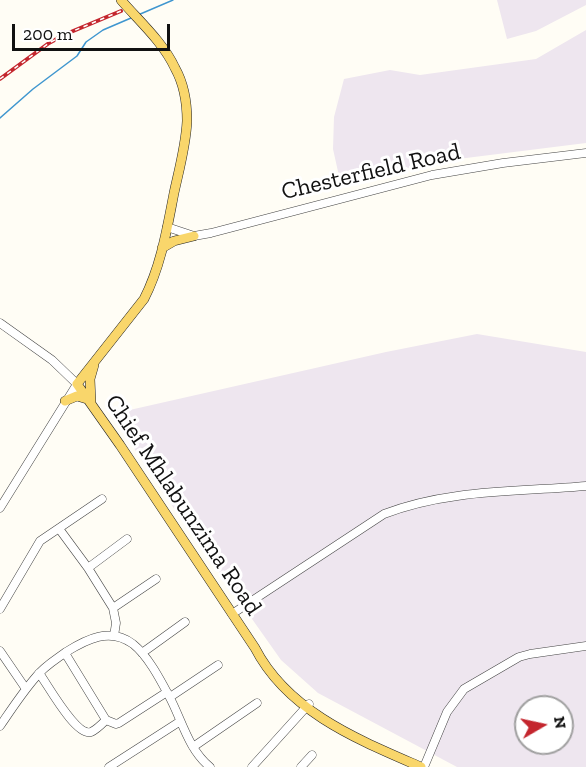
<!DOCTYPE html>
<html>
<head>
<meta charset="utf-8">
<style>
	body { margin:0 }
	#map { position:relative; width:586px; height:767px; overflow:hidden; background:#fffdf5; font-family:"Zilla Slab",serif }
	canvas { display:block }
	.north { position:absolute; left:514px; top:695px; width:60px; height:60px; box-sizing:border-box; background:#fff; border:2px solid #a0a0a0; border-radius:50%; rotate:81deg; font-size:16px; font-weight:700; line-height:24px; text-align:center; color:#111 }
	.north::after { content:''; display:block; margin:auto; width:21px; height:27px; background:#c4262e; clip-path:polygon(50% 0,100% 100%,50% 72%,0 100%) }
	.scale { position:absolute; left:12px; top:24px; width:158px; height:27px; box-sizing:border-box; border:3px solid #111; border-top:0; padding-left:8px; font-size:18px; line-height:21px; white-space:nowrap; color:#111; -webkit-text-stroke:4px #fff; paint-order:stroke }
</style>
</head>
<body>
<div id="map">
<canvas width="586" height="767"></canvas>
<div class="north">N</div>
<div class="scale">200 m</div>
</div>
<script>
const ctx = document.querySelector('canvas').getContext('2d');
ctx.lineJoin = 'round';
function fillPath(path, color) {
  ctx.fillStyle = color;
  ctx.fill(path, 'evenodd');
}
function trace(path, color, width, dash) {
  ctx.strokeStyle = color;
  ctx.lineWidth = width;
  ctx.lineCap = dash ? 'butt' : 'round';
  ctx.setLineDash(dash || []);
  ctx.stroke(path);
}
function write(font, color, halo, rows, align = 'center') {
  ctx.font = font + ' "Zilla Slab",serif';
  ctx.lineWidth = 6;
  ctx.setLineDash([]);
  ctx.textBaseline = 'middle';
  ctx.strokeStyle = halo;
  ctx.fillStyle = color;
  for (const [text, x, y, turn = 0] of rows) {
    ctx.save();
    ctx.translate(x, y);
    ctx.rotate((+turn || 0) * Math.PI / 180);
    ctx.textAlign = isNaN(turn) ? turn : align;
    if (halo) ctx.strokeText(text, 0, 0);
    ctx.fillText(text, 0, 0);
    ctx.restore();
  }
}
fillPath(new Path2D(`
	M 497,0 L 586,0 L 586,5 L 536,31 L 507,39 Z
	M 586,30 L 586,143 L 426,163 L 356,183 L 339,176 L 333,149 L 334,117 L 344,79 L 390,70 L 420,75 L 536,59 Z
	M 477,334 L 586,352 L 586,767 L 457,767 L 318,693 L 281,660 L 161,490 L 112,414 L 386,352 ZM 526,707 L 562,707 L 562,743 L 526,743 Z`), '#eee6ef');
trace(new Path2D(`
	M 138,15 L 173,0
	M 0,118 L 33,89 L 77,56 L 86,42 L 103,30 L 131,18`), '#3f96cf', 1.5);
const minor = new Path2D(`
	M 167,227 L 194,236 L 211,233 L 432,175 L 503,163 L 586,153
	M 0,323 L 52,360 L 77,384 L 0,508
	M 60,530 L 88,568 L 113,608 L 116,623 L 114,636
	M 88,568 L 127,539
	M 113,608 L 156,579
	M 0,609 L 40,541 L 102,499
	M 232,614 L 384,514 C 448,489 519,492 586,486
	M 0,651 L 26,689
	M 65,653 L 106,720
	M 142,653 L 185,622
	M 39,673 C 48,685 76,737 91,732 C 96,730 102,724 106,720 L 116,724 L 119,723 L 167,692
	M 170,697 L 218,665
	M 0,726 C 11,710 22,693 35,678 C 43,667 55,660 66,652 C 87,639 110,627 133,644 C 148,656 160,679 169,696 C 182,720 188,749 210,767
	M 193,747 L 257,703
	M 109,767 L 179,722
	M 252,767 L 309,704
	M 301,767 L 312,755
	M 424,767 L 447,712 L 464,689 L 519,657 L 530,654 L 586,646`);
const major = new Path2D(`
	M 121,0 C 139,21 163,42 175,68 C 184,84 187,103 187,121 C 186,145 179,170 174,193 C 167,229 161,266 144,299 L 77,384 L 120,445 L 255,648 C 288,712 359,740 421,767
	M 162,248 L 174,241 L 194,236
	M 65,401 L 77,396 L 87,399
	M 91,402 L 90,379 L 94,365`);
trace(minor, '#444', 9);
trace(major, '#222', 10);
trace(minor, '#fff', 8);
trace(major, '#f9d66b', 9);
const rail = new Path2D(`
	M 0,79 L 49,43 L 66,34 L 121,11`);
trace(rail, '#c4262e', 4);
trace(rail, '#fff', 1.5, [4.5]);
write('24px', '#111', '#fff', [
	["Chesterfield Road",371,172,-13],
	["Chief Mhlabunzima Road",183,505,56]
]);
</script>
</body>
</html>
